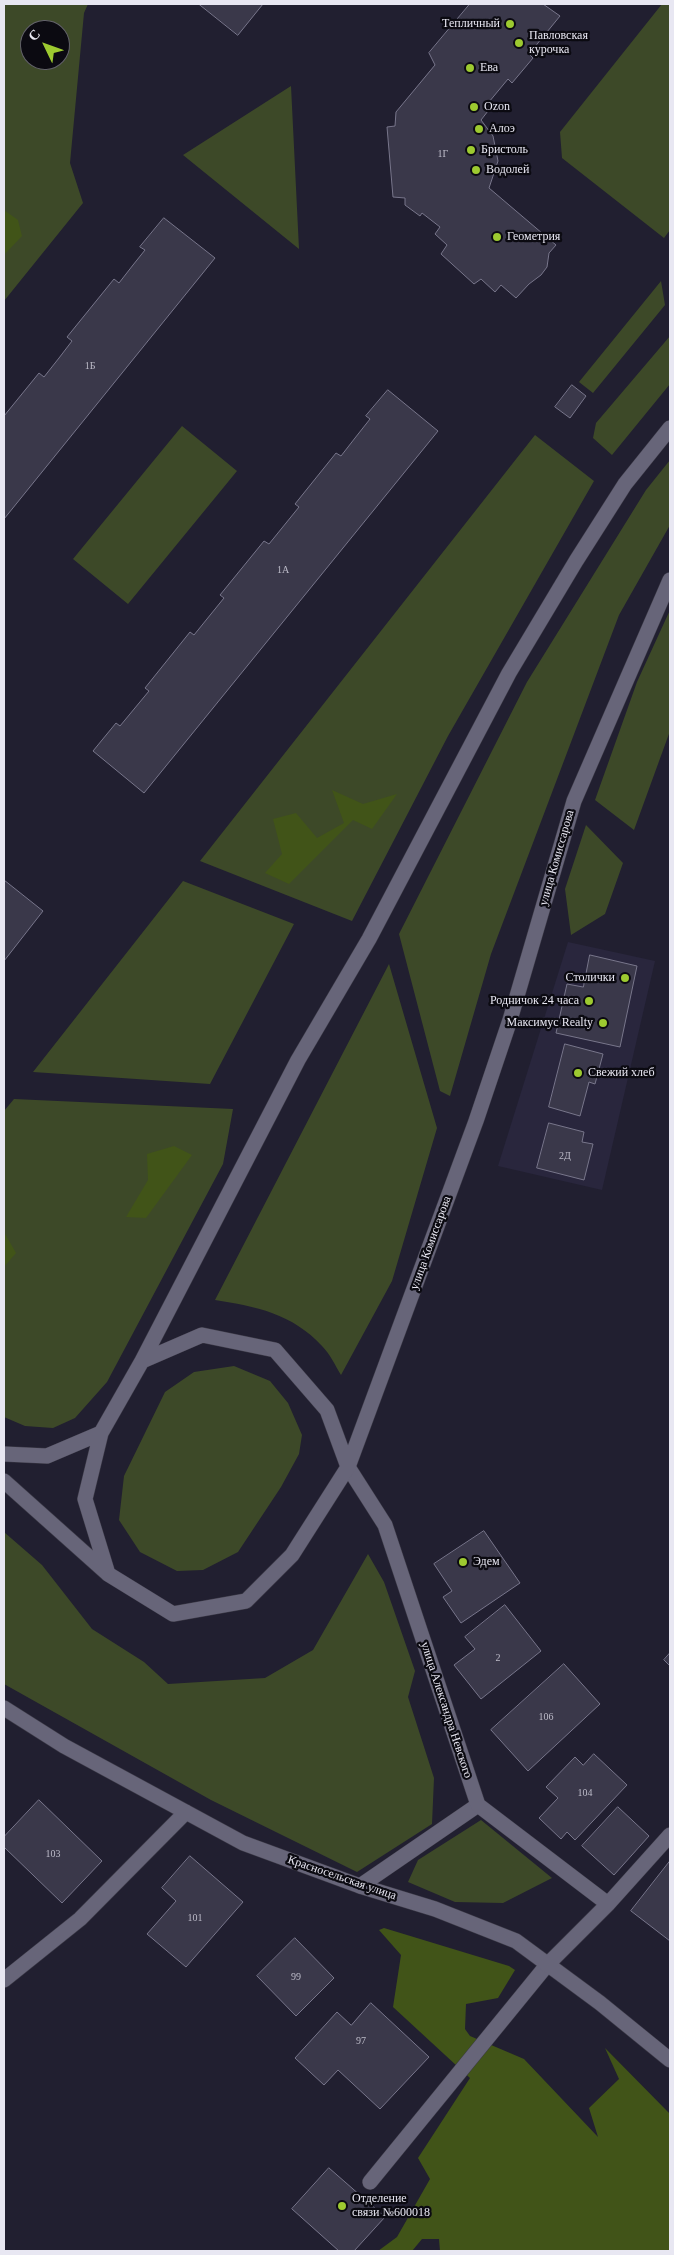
<!DOCTYPE html>
<html>
<head>
<meta charset="utf-8">
<style>
	body { margin:0 }
	#map { position:relative; width:674px; height:2255px; overflow:hidden; background:#211f30; font-family:Georgia,serif }
	canvas { display:block }
	.frame { position:absolute; inset:0; border:5px solid #e8e7f2; pointer-events:none }
	.north { position:absolute; left:20px; top:20px; width:50px; height:50px; box-sizing:border-box; background:#0b0a11; border:1px solid #63626b; border-radius:50%; rotate:312deg; font-size:14px; font-weight:700; line-height:20px; text-align:center; color:#e8e7f2 }
	.north::after { content:''; display:block; margin:auto; width:18px; height:22px; background:#9dca30; clip-path:polygon(50% 0,100% 100%,50% 72%,0 100%) }
</style>
</head>
<body>
<div id="map">
<canvas width="674" height="2255"></canvas>
<div class="frame"></div>
<div class="north">С</div>
</div>
<script>
const ctx = document.querySelector('canvas').getContext('2d');
ctx.lineJoin = 'round';
function fillPath(path, color) {
  ctx.fillStyle = color;
  ctx.fill(path, 'evenodd');
}
function trace(path, color, width, dash) {
  ctx.strokeStyle = color;
  ctx.lineWidth = width;
  ctx.lineCap = dash ? 'butt' : 'round';
  ctx.setLineDash(dash || []);
  ctx.stroke(path);
}
function write(font, color, halo, rows, align = 'center') {
  ctx.font = font + ' Georgia,serif';
  ctx.lineWidth = 4.5;
  ctx.setLineDash([]);
  ctx.textBaseline = 'middle';
  ctx.strokeStyle = halo;
  ctx.fillStyle = color;
  for (const [text, x, y, turn = 0] of rows) {
    ctx.save();
    ctx.translate(x, y);
    ctx.rotate((+turn || 0) * Math.PI / 180);
    ctx.textAlign = isNaN(turn) ? turn : align;
    if (halo) ctx.strokeText(text, 0, 0);
    ctx.fillText(text, 0, 0);
    ctx.restore();
  }
}
fillPath(new Path2D(`
	M 568,942 L 655,961 L 602,1190 L 498,1166 Z`), '#29263d');
fillPath(new Path2D(`
	M 4,4 L 88,4 L 84,13 L 70,163 L 83,203 L 4,301 ZM 30,30 L 60,30 L 60,60 L 30,60 Z
	M 662,4 L 670,4 L 670,230 L 664,238 L 562,158 L 560,132 Z
	M 291,86 L 299,249 L 183,155 Z
	M 661,281 L 665,305 L 593,393 L 579,382 Z
	M 670,336 L 670,384 L 612,455 L 593,438 L 596,423 Z
	M 182,426 L 237,471 L 128,604 L 73,559 Z
	M 535,435 L 594,481 L 448,736 L 352,921 L 200,861 Z
	M 670,460 L 670,525 L 619,615 L 491,954 L 450,1096 L 440,1091 L 399,934 L 527,682 L 646,490 Z
	M 670,610 L 670,731 L 634,830 L 595,800 L 637,682 Z
	M 586,825 L 623,863 L 605,914 L 571,935 L 565,889 Z
	M 183,881 L 294,924 L 210,1084 L 33,1072 Z
	M 389,964 L 437,1128 L 392,1281 L 341,1375 C 335,1365 330,1354 322,1346 C 293,1314 255,1306 215,1300 Z
	M 14,1099 L 233,1109 L 223,1164 L 107,1382 L 75,1418 L 53,1428 L 25,1426 L 4,1417 L 4,1111 Z
	M 234,1366 L 270,1381 L 288,1403 L 302,1435 L 299,1454 L 281,1487 L 238,1552 L 203,1570 L 177,1571 L 140,1552 L 119,1520 L 124,1476 L 165,1392 L 194,1372 Z
	M 4,1532 L 42,1565 L 92,1629 L 144,1662 L 168,1684 L 265,1678 L 313,1650 L 368,1554 L 384,1582 L 415,1671 L 408,1697 L 434,1778 L 432,1824 L 357,1872 L 211,1800 L 4,1684 Z
	M 481,1820 L 552,1878 L 503,1903 L 455,1902 L 408,1882 L 418,1860 Z`), '#3d4928');
fillPath(new Path2D(`
	M 4,210 L 18,220 L 22,236 L 4,255 Z
	M 332,790 L 363,804 L 397,794 L 372,829 L 353,820 L 289,884 L 265,873 L 282,854 L 273,819 L 296,813 L 317,838 L 344,823 Z
	M 174,1146 L 192,1155 L 146,1218 L 126,1217 L 148,1180 L 147,1154 Z
	M 4,1232 L 16,1253 L 4,1267 Z
	M 384,1928 L 509,1966 L 515,1970 L 498,1998 L 466,2004 L 465,2029 L 470,2036 L 524,2059 L 598,2137 L 589,2108 L 619,2079 L 605,2048 L 670,2114 L 670,2251 L 440,2251 L 439,2239 L 422,2239 L 412,2251 L 378,2251 L 397,2237 L 430,2179 L 418,2158 L 470,2078 L 393,2007 L 401,1955 L 379,1930 Z`), '#415418');
const building = new Path2D(`
	M 199,4 L 263,4 L 238,35 Z
	M 470,4 L 543,4 L 560,16 L 529,54 L 533,58 L 512,83 L 508,79 L 484,108 L 488,111 L 481,120 L 493,136 L 498,161 L 489,188 L 556,245 L 549,253 L 547,267 L 541,275 L 529,284 L 516,298 L 501,285 L 495,292 L 481,279 L 474,284 L 441,254 L 447,245 L 435,234 L 440,227 L 422,213 L 420,216 L 405,205 L 405,198 L 393,197 L 387,127 L 395,126 L 396,112 L 435,65 L 429,53 Z
	M 164,218 L 215,258 L 4,519 L 4,416 L 39,373 L 44,377 L 59,358 L 72,341 L 67,337 L 114,279 L 119,283 L 133,265 L 145,250 L 140,247 Z
	M 572,385 L 586,396 L 570,418 L 555,407 Z
	M 388,390 L 438,431 L 144,793 L 93,751 L 116,723 L 120,726 L 149,691 L 145,688 L 190,632 L 194,635 L 211,614 L 224,598 L 220,595 L 264,541 L 269,544 L 299,507 L 295,504 L 336,453 L 341,456 L 355,438 L 370,419 L 366,416 Z
	M 4,880 L 43,911 L 4,961 Z
	M 590,955 L 637,966 L 620,1047 L 556,1033 L 567,984 L 583,987 Z
	M 565,1044 L 603,1054 L 595,1084 L 589,1082 L 580,1116 L 549,1107 Z
	M 549,1123 L 584,1132 L 582,1142 L 593,1144 L 584,1180 L 537,1168 Z
	M 484,1531 L 520,1583 L 461,1623 L 443,1597 L 452,1591 L 434,1564 Z
	M 505,1605 L 541,1651 L 481,1699 L 454,1665 L 475,1649 L 465,1637 Z
	M 670,1653 L 670,1666 L 664,1660 Z
	M 564,1664 L 600,1704 L 528,1771 L 491,1730 Z
	M 594,1754 L 627,1785 L 575,1840 L 567,1832 L 561,1839 L 539,1818 L 558,1798 L 546,1787 L 575,1757 L 583,1765 Z
	M 39,1800 L 102,1861 L 62,1903 L 4,1847 L 4,1837 Z
	M 618,1807 L 649,1836 L 614,1875 L 582,1846 Z
	M 190,1856 L 243,1902 L 186,1967 L 147,1934 L 176,1901 L 162,1888 Z
	M 670,1861 L 670,1941 L 631,1911 Z
	M 295,1938 L 334,1978 L 296,2016 L 257,1976 Z
	M 371,2003 L 429,2057 L 380,2109 L 338,2070 L 324,2085 L 295,2058 L 337,2012 L 351,2025 Z
	M 329,2168 L 385,2217 L 354,2251 L 339,2251 L 292,2209 Z`);
fillPath(building, '#3a384a');
trace(building, '#78768b', 1);
const lane = new Path2D(`
	M 360,1886 L 478,1805
	M 370,2182 L 547,1965`);
const street = new Path2D(`
	M 348,1467 L 385,1525 L 478,1805 L 608,1904
	M 4,1708 L 64,1746 L 243,1843 L 360,1886 L 435,1909 L 516,1941 L 600,2003 L 670,2060
	M 547,1965 L 608,1904 L 670,1835
	M 4,1980 L 80,1919 L 186,1812`);
const secondary = new Path2D(`
	M 142,1361 L 202,1335 L 275,1350 L 327,1410 L 348,1467
	M 4,1454 L 47,1456 L 101,1433
	M 4,1481 L 108,1574 L 173,1614 L 246,1601 L 292,1555 L 348,1467 L 476,1121 L 510,1020 L 574,801 L 670,580
	M 108,1574 L 85,1499 L 101,1433 L 142,1361 L 298,1060 L 369,939 L 509,673 L 576,561 L 625,484 L 670,428`);
trace(lane, '#3c3a47', 16);
trace(street, '#3c3a47', 16);
trace(secondary, '#3c3a47', 16);
trace(lane, '#676579', 15);
trace(street, '#676579', 15);
trace(secondary, '#676579', 15);
for (const [x, y, r, color] of [
	[510,24,5,"#9dca30"],
	[519,43,5,"#9dca30"],
	[470,68,5,"#9dca30"],
	[474,107,5,"#9dca30"],
	[479,129,5,"#9dca30"],
	[471,150,5,"#9dca30"],
	[476,170,5,"#9dca30"],
	[497,237,5,"#9dca30"],
	[625,978,5,"#9dca30"],
	[589,1001,5,"#9dca30"],
	[603,1023,5,"#9dca30"],
	[578,1073,5,"#9dca30"],
	[463,1562,5,"#9dca30"],
	[342,2206,5,"#9dca30"]
]) {
  const dot = new Path2D();
  dot.arc(x, y, r, 0, 2 * Math.PI);
  ctx.fillStyle = color;
  ctx.fill(dot);
  trace(dot, '#0b0a11', 2);
}
write('10px', '#bcbbc8', null, [
	["1Г",443,154],
	["1Б",90,366],
	["1А",283,570],
	["2Д",565,1156],
	["2",498,1658],
	["106",546,1717],
	["104",585,1793],
	["103",53,1854],
	["101",195,1918],
	["99",296,1977],
	["97",361,2041]
]);
write('12px', '#e8e7f2', '#0b0a11', [
	["Тепличный",500,24,"right"],
	["Павловская",529,36],
	["курочка",529,50],
	["Ева",480,68],
	["Ozon",484,107],
	["Алоэ",489,129],
	["Бристоль",481,150],
	["Водолей",486,170],
	["Геометрия",507,237],
	["Столички",615,978,"right"],
	["Родничок 24 часа",579,1001,"right"],
	["Максимус Realty",593,1023,"right"],
	["Свежий хлеб",588,1073],
	["Эдем",473,1562],
	["Отделение",352,2199],
	["связи №600018",352,2213]
], 'left');
write('12px', '#e8e7f2', '#0b0a11', [
	["улица Комиссарова",557,858,-74],
	["улица Комиссарова",431,1243,-70],
	["улица Александра Невского",446,1710,72],
	["Красносельская улица",342,1878,19]
]);
</script>
</body>
</html>
